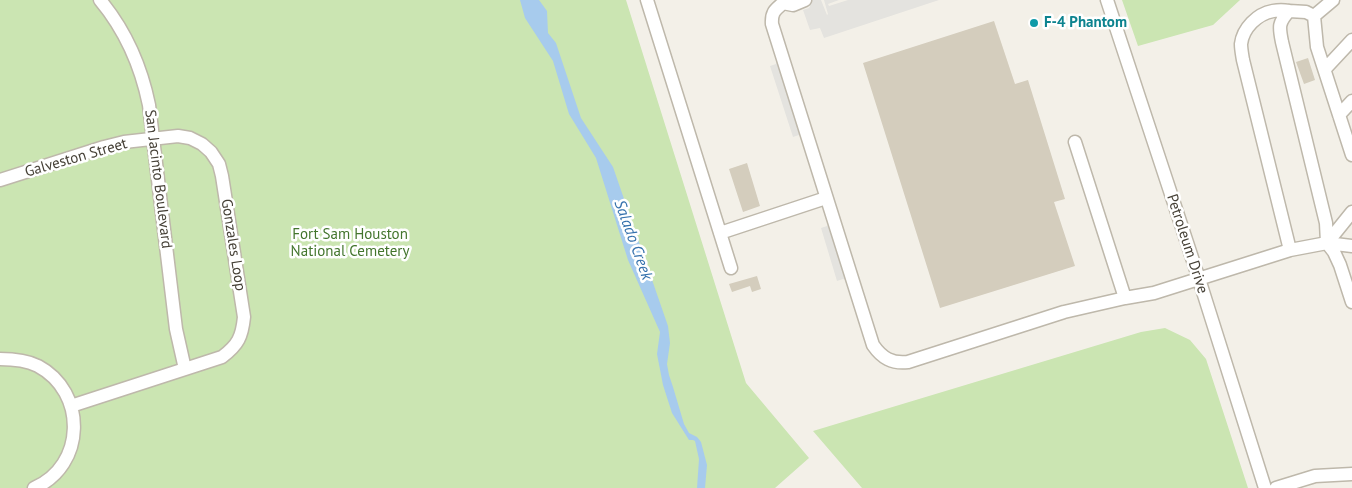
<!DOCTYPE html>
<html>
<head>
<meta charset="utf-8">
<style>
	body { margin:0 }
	canvas { display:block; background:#f3f0e8 }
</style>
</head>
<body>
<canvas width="1352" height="488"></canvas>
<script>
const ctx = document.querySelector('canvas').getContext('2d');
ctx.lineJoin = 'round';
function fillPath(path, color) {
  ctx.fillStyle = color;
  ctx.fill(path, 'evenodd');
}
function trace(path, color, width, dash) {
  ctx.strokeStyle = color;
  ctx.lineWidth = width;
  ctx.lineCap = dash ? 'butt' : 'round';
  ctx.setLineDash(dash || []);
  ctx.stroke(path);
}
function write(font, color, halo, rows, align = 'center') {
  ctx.font = font + ' "PT Sans",sans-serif';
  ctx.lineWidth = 5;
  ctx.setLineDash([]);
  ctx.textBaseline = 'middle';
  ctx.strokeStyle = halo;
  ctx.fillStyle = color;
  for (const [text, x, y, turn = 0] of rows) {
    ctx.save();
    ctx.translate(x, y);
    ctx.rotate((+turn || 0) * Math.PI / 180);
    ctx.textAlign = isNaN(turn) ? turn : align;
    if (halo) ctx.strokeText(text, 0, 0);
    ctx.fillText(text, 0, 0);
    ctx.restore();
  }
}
fillPath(new Path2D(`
	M 0,0 L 626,0 L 746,383 L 809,458 L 775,488 L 0,488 Z
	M 1122,0 L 1240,0 L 1213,25 L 1138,46 Z
	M 1165,328 L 1190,340 L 1206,359 L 1248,488 L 862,488 L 813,431 L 1141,332 Z`), '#cbe5b2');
fillPath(new Path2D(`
	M 797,0 L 821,0 L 827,15 L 828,14 L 824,0 L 839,0 L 828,4 L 829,6 L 848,0 L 939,0 L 824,38 L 820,28 L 810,30 L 803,10 L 809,8 L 810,6 Z
	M 777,61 L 802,136 L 799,135 L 793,137 L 770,66 L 776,64 Z
	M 829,224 L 846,280 L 843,279 L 837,281 L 821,228 L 827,226 Z`), '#e4e3df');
fillPath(new Path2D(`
	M 520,0 L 539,0 L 547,11 L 548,33 L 556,43 L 581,118 L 613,167 L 668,326 L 670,343 L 667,364 L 669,375 L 673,387 L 684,424 L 689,433 L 697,437 L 701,442 L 707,465 L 705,488 L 697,488 L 699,459 L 695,441 L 693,440 L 689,440 L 672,413 L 663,385 L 657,354 L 660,332 L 628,260 L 596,158 L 569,114 L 553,61 L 525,18 Z`), '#a7cbed');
fillPath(new Path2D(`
	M 994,21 L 1015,84 L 1028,80 L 1065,199 L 1054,202 L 1075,266 L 940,308 L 863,63 Z
	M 1308,58 L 1315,80 L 1304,84 L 1296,62 Z
	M 747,163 L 760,206 L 743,212 L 729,169 Z
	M 757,276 L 761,289 L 752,292 L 750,286 L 732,292 L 729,284 Z`), '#d4cdbd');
const minor = new Path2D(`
	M 100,0 C 125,30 141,66 149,105 L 176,329 L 185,369
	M 647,0 L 731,268
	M 786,0 C 778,9 771,9 772,24 L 873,345 C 882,358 892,364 908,362 L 1064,312 L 1125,298 L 1154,293 L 1290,250 L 1327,243 L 1352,246
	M 1107,0 L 1199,279 L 1265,488
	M 1333,0 L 1314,16 L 1317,47 L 1352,155
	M 783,3 L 793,5 L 805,0
	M 1289,11 C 1284,10 1278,10 1273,11 C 1257,14 1243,28 1241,44 C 1241,49 1242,54 1243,60 L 1290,250
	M 1314,16 L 1306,12 L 1289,11 C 1278,23 1279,27 1282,42 L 1326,223 L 1327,243 L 1334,252 L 1340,265 L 1352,302
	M 1325,69 L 1352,40
	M 1339,115 L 1352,101
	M 1075,142 L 1125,298
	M 0,180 L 104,147 L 124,142 L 178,136 L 190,138 L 202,144 L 211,152 L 219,164 L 222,176 L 244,317 C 242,337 238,345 222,357 L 71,406
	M 720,233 L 826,198
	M 1327,243 L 1352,212
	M 0,359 C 13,359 26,360 38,366 C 87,392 86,466 34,488
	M 1276,488 L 1315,476 L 1352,474`);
trace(minor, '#beb8ab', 15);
trace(minor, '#fff', 12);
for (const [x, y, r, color] of [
	[1034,23,5,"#0f9aa8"]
]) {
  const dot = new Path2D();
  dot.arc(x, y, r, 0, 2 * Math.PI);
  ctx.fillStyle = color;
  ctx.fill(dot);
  trace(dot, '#fff', 2);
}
write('bold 15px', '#0d838f', '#fff', [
	["F-4 Phantom",1044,23]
], 'left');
write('15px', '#464137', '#fff', [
	["Galveston Street",76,158,-16],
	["San Jacinto Boulevard",158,179,83],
	["Petroleum Drive",1187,244,72],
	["Gonzales Loop",233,245,81]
]);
write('15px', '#43752d', '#fff', [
	["Fort Sam Houston",350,235],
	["National Cemetery",350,252]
]);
write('italic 16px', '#3571ac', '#fff', [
	["Salado Creek",633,240,70]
]);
</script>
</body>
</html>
